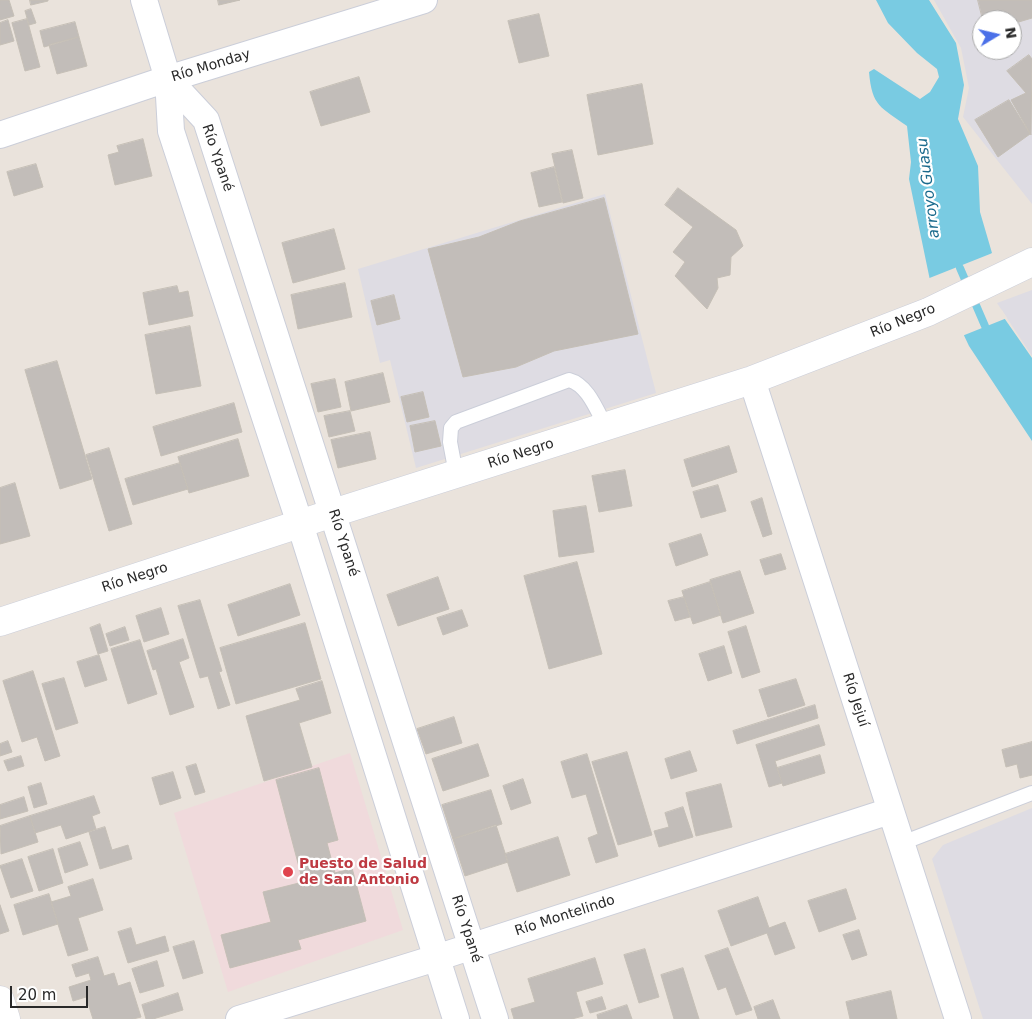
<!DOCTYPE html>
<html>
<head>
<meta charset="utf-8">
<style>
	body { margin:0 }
	#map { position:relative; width:1032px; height:1019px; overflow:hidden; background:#eae3dc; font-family:"DejaVu Sans",sans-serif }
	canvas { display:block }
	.north { position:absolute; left:972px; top:10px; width:50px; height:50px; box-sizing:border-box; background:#fff; border:1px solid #a9a9a9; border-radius:50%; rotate:81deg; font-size:14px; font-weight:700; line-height:20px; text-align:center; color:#292929 }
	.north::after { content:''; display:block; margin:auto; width:18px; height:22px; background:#4b70e8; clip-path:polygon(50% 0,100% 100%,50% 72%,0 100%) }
	.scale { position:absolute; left:10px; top:986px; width:78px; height:22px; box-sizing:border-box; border:2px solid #292929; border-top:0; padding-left:6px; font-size:15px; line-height:18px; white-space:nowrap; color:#292929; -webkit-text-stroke:4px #fff; paint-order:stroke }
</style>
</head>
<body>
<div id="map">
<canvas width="1032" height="1019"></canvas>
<div class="north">N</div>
<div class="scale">20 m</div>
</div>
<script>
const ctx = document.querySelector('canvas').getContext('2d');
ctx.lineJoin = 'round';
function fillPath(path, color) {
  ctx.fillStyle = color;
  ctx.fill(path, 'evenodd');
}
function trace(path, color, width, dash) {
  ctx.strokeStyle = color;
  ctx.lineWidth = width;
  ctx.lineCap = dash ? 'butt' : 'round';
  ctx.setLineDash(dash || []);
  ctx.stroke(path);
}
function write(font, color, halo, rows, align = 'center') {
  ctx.font = font + ' "DejaVu Sans",sans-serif';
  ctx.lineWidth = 4.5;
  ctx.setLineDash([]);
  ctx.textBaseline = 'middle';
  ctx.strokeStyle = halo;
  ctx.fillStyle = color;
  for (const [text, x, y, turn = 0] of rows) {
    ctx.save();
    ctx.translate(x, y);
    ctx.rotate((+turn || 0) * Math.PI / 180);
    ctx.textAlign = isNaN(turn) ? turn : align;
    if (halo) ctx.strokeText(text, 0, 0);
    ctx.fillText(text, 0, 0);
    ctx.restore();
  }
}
fillPath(new Path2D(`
	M 934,0 L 1032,0 L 1032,204 L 963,117 L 969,88 L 961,48 ZM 982,20 L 1012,20 L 1012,50 L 982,50 Z
	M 605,194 L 656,393 L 416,468 L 390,360 L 380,363 L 358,269 Z
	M 1032,290 L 1032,356 L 997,303 Z
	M 1032,808 L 1032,1019 L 983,1019 L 932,859 L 943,845 Z`), '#dedce3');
fillPath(new Path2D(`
	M 350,753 L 403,930 L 228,992 L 174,813 Z`), '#f0dadc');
fillPath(new Path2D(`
	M 876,0 L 929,0 L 956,43 L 964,85 L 958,119 L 978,166 L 980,212 L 992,253 L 977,272 L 932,290 L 909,179 L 911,162 L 907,126 C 881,107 872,107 869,72 L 874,69 L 920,99 L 930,92 L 939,77 L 937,69 L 917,53 L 888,23 Z
	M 1000,312 L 1032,358 L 1032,441 L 969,346 L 960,327 Z`), '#79cbe2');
fillPath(new Path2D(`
	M 995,252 L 978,275 L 932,292 L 929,291 L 927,279 Z
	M 999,309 L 1002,310 L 1007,318 L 962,336 L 958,327 L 959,325 Z`), '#eae3dc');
trace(new Path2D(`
	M 960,268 L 985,326`), '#79cbe2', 8);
const building = new Path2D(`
	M 0,0 L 9,0 L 14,16 L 0,20 Z
	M 30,0 L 48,0 L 48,1 L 31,5 Z
	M 218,0 L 240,0 L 219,5 Z
	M 978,0 L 1032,0 L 1032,18 L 1012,24 L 1012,20 L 983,20 Z
	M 31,9 L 36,23 L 29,25 L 25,11 Z
	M 539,14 L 549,56 L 519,63 L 508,21 Z
	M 27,19 L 40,67 L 25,71 L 12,23 Z
	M 8,20 L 14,41 L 0,45 L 0,23 Z
	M 75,22 L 79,37 L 44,47 L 40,31 Z
	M 79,37 L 87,66 L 57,74 L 49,45 Z
	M 1029,55 L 1032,59 L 1031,135 L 1011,100 L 1026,93 L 1007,71 Z
	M 359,77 L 370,112 L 321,126 L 310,92 Z
	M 642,84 L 653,144 L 598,155 L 587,95 Z
	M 1009,100 L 1030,134 L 998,157 L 975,120 Z
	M 143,139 L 152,176 L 115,185 L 108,155 L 119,152 L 117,146 Z
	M 572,150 L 583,198 L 563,203 L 552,154 Z
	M 36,164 L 43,187 L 14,196 L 7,172 Z
	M 554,167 L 562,202 L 539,207 L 531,173 Z
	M 678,188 L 736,230 L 743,246 L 731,257 L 730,275 L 717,278 L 718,288 L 707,309 L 675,276 L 685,262 L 673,252 L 693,227 L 665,205 Z
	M 604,198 L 638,334 L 554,351 L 516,367 L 463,377 L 428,249 L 479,237 L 520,221 Z
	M 334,229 L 345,269 L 293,283 L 282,243 Z
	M 345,283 L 352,317 L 298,329 L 291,295 Z
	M 177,286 L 179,293 L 188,291 L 193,316 L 149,325 L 143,293 Z
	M 394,295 L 400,319 L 377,325 L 371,301 Z
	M 190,326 L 201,386 L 156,394 L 145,335 Z
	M 57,361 L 92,479 L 60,489 L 25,370 Z
	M 383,373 L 390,402 L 351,411 L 345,382 Z
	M 335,379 L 341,407 L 318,412 L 311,384 Z
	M 423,392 L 429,417 L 407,422 L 401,397 Z
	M 234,403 L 242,432 L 161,456 L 153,427 Z
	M 350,411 L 355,431 L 329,437 L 324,416 Z
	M 435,421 L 441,446 L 415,452 L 410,426 Z
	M 370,432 L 376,459 L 338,468 L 331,440 Z
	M 238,439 L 249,476 L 189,493 L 178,457 Z
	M 729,446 L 737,472 L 692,487 L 684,460 Z
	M 109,448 L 132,524 L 109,531 L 86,455 Z
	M 180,463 L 188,489 L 133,505 L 125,479 Z
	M 625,470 L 632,506 L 599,512 L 592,476 Z
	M 15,483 L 30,536 L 0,544 L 0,488 Z
	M 718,485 L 726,511 L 701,518 L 693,492 Z
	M 762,498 L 772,534 L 763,537 L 751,502 Z
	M 586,506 L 594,552 L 559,557 L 553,511 Z
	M 701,534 L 708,555 L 676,566 L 669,544 Z
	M 781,554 L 786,569 L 765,575 L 760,560 Z
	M 577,562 L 602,654 L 549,669 L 524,576 Z
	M 740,571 L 754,613 L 723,623 L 710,580 Z
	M 438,577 L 449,609 L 398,626 L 387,595 Z
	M 710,582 L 721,615 L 693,624 L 682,591 Z
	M 290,584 L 300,615 L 238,636 L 228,605 Z
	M 684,597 L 690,617 L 675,621 L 668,601 Z
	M 200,600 L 222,671 L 219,672 L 230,705 L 218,709 L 208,676 L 200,678 L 178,606 Z
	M 161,608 L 169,634 L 144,642 L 136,616 Z
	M 462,610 L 468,626 L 443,635 L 437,618 Z
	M 305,623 L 321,679 L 236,704 L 220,648 Z
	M 100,624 L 108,651 L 98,654 L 90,628 Z
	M 746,626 L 760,672 L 742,678 L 728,632 Z
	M 125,627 L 129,640 L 110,646 L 106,634 Z
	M 183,639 L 189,658 L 179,662 L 194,707 L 170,715 L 156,669 L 153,670 L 147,651 Z
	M 140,640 L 157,694 L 128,704 L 111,649 Z
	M 724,646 L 732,673 L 708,681 L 699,654 Z
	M 99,655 L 107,680 L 85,687 L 77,662 Z
	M 33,671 L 60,756 L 45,761 L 37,737 L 22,742 L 3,681 Z
	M 64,678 L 78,723 L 56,730 L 42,684 Z
	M 796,679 L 805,705 L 768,717 L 759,690 Z
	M 322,681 L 331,713 L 299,723 L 312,767 L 264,781 L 246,716 L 300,700 L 296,689 Z
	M 815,705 L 818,718 L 737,744 L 733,731 Z
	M 454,717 L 462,743 L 426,754 L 417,729 Z
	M 819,725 L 825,745 L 775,761 L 782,783 L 769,787 L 756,745 Z
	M 8,741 L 12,752 L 0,756 L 0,744 Z
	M 1032,742 L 1032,775 L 1020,778 L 1017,764 L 1006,767 L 1002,750 Z
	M 478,744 L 489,776 L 443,791 L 432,759 Z
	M 690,751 L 697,771 L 671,779 L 665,759 Z
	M 627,752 L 652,835 L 618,845 L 592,762 Z
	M 587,754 L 618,856 L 596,863 L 588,838 L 598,834 L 586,794 L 572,798 L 561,762 Z
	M 820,755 L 825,773 L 783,786 L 777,768 Z
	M 21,756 L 24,766 L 8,771 L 4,761 Z
	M 196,764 L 205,792 L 195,795 L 186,767 Z
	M 319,768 L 338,840 L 327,843 L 335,873 L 352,868 L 366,921 L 298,940 L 301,949 L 230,968 L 221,935 L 271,922 L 263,892 L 303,882 L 276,780 Z
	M 173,772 L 181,798 L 160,805 L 152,778 Z
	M 523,779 L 531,803 L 511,810 L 503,786 Z
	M 41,783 L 47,804 L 34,808 L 28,787 Z
	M 721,784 L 732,827 L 696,836 L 686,793 Z
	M 491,790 L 502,824 L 453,839 L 442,805 Z
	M 94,796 L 100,813 L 92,816 L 96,829 L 66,839 L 61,825 L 35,833 L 30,816 Z
	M 24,797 L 28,811 L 0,819 L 0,805 Z
	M 683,807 L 693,837 L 659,847 L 654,831 L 669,827 L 665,813 Z
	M 30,816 L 38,842 L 1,854 L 0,826 Z
	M 496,825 L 508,862 L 465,876 L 453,839 Z
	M 105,827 L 112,850 L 128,845 L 132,859 L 100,869 L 89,832 Z
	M 558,837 L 570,875 L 517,892 L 505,854 Z
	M 80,842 L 88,865 L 65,873 L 58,849 Z
	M 53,849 L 63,883 L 39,891 L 28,857 Z
	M 22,859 L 33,891 L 11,898 L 0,866 Z
	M 93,879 L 103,910 L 78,918 L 88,950 L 68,956 L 51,902 L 71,896 L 68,887 Z
	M 846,889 L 856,919 L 819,932 L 808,901 Z
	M 49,894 L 58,924 L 23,935 L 14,905 Z
	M 758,897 L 769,928 L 785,922 L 795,948 L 775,955 L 767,933 L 731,946 L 718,911 Z
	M 0,905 L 9,931 L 0,934 Z
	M 131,928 L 136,945 L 165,936 L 169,951 L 128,963 L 118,932 Z
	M 859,930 L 867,955 L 852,960 L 843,935 Z
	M 194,941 L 203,973 L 183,979 L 173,947 Z
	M 728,948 L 752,1010 L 736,1015 L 726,987 L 718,990 L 705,956 Z
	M 645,949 L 659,997 L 639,1003 L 624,955 Z
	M 98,957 L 104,976 L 114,973 L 118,986 L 130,982 L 141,1017 L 133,1019 L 93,1019 L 86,997 L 73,1001 L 69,987 L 91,980 L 89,973 L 76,977 L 72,965 Z
	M 595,958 L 603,984 L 576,992 L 583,1016 L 572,1019 L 514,1019 L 511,1009 L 535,1002 L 528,979 Z
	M 157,961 L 164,986 L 140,993 L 132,969 Z
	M 683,968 L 699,1019 L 674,1019 L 661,975 Z
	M 891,991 L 897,1019 L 850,1019 L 846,1002 Z
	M 178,993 L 183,1010 L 153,1019 L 146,1019 L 142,1005 Z
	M 602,997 L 606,1009 L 590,1013 L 586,1002 Z
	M 773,1000 L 780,1019 L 758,1019 L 754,1007 Z
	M 627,1005 L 632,1019 L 598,1019 L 597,1015 Z`);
fillPath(building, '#c2bdb9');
trace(building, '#c5bfb6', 1);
const lane = new Path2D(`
	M 456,474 L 450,442 L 451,428 L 456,422 L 569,380 C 588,385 597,411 606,427
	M 902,843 L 1032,793`);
const street = new Path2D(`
	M 144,0 L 168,79 L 171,131 L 300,524 L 456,1019
	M 168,79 L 206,120 L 495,1019
	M 0,135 L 158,82 L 424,0
	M 752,380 L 958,1019
	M 239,1019 L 436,958 L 890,811`);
const secondary = new Path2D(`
	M 0,622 L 333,513 L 752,380 L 928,312 L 1032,262
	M 0,1000 L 6,1019`);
trace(lane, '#cbced9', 16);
trace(street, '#cbced9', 28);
trace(secondary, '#cbced9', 29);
trace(lane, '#fff', 14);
trace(street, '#fff', 26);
trace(secondary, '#fff', 28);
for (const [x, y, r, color] of [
	[288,872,6,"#e0444e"]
]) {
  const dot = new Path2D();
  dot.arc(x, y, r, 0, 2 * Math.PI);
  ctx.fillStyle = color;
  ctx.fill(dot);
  trace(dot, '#fff', 2);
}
write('14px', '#292929', '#fff', [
	["Río Monday",211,66,-17],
	["Río Ypané",217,158,71],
	["Río Negro",903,321,-22],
	["Río Negro",521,454,-18],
	["Río Ypané",343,543,72],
	["Río Negro",135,578,-18],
	["Río Jejuí",855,700,72],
	["Río Montelindo",565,916,-18],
	["Río Ypané",466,929,72]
]);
write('bold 14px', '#be3a42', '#fff', [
	["Puesto de Salud",299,864],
	["de San Antonio",299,880]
], 'left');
write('italic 15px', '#1a6a8c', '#fff', [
	["arroyo Guasu",929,188,-97]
]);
</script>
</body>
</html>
